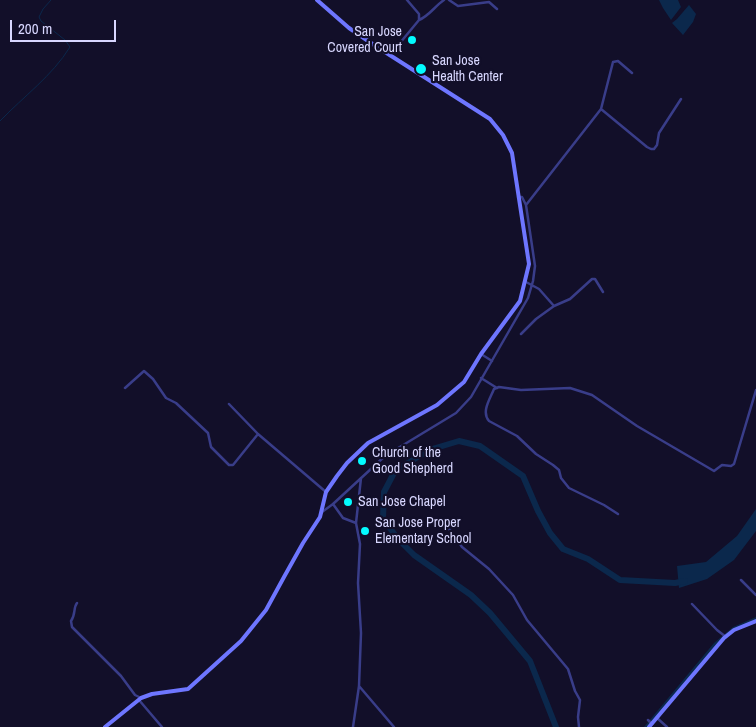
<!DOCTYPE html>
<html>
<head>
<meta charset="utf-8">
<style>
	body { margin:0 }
	#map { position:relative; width:756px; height:727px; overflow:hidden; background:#120f29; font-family:"Archivo Narrow",sans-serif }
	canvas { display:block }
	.scale { position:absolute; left:10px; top:20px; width:106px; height:22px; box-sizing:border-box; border:2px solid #d8d7ff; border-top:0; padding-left:6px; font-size:15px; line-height:18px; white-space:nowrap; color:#d8d7ff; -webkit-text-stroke:4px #120f29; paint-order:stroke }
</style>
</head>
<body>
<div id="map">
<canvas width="756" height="727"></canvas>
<div class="scale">200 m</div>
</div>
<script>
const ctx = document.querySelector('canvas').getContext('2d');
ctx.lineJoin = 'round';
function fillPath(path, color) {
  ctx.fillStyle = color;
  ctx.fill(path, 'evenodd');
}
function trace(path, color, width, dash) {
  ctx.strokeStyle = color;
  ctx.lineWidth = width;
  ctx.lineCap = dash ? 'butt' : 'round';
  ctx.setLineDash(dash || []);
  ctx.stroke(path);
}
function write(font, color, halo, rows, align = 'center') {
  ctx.font = font + ' "Archivo Narrow",sans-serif';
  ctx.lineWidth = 4.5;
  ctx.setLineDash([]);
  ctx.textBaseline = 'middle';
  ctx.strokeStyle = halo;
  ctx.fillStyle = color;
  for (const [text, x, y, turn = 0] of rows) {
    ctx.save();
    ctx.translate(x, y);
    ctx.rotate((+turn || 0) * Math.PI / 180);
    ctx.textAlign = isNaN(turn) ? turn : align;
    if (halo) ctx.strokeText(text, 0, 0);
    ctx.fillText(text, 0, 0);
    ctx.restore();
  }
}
fillPath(new Path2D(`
	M 659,0 L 678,0 L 681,7 L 671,20 L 663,8 Z
	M 689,5 L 696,14 L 693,22 L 683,35 L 672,23 L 677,19 Z
	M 756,509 L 756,531 L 734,560 L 707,579 L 679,588 L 677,566 L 706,562 L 737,536 Z
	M 756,617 L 756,620 L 734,629 L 648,727 L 644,727 L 714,643 L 733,627 Z`), '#0b284c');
trace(new Path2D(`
	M 0,121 C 24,96 52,76 70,47 L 65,40 L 41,21 L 39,17 L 43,9 L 51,0`), '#0b284c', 1);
trace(new Path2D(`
	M 556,727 L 530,661 L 490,613 L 471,595 L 414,555 L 397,538 L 383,518 L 384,492 L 395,471 L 429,450 L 459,441 L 480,446 L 523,476 L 538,511 L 550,533 L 563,549 L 588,559 L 620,580 L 675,583 L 685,581`), '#0b284c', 6);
trace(new Path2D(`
	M 407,0 L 419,14 L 419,20
	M 449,0 L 458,6 L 489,2 L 497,9
	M 390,55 L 419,20 C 429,16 435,6 444,0
	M 601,109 L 647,147 L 651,149 L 654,149 L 657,145 L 659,133 L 681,99
	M 526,205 L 601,109 L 613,62 L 618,61 L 632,73
	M 526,282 L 539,289 L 554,306
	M 521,334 L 536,319 L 554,306 L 570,299 L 592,279 L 595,279 L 603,292
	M 481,354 L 492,361
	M 481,378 L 497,388
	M 125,388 L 144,371 L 153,379 L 166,398 L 176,403 L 208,433 L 211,447 L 229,465 L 233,465 L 258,434
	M 229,404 L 258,434 L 326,492
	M 333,504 L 385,456 L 456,413 L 471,397 L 528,298 L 533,281 L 535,266 L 526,205 L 522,197 L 518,197
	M 322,512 L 333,504 L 343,518 L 356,523 L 360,544 L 358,583 L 361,633 L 359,686 L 353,727
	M 618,514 L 604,505 L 569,488 L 561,478 L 559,470 L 553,465 L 536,454 L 517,436 L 489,421 C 481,412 490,399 494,389 L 499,387 L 521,390 L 570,388 L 592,395 L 637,426 L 714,471 L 722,465 L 731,466 L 734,464 L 756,390
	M 444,522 L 462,547 L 489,569 L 513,595 L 527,620 L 568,669 L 575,691 L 580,700 L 578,717 L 579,727
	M 356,523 L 361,478
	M 741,580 L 756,595
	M 77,603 C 73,608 76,614 71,621 L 72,627 L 121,676 L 135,695 L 141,698
	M 692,604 L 717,630 L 726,637
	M 359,686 L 394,727
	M 139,700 L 162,727
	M 657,718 L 667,727
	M 648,720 L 652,724`), '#393d89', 2.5);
trace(new Path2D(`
	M 105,727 L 141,698 L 152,694 L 188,689 L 241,641 L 266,610 L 284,577 L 303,543 L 320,517 L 326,492 L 337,476 L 347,463 L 368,443 L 437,405 L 464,382 L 481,354 L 520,301 L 529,264 L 512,153 L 503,135 L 490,119 L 374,45 L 349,28 L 317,0
	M 649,727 L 724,638 L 734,630 L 756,621`), '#6e76ff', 4);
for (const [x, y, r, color] of [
	[412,40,5,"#03fbff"],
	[421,69,6,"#03fbff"],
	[362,461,5,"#03fbff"],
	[348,502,5,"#03fbff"],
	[365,531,5,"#03fbff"]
]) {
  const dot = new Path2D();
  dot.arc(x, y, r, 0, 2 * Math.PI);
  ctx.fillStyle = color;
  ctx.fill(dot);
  trace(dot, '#120f29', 2);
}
write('14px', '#d8d7ff', '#120f29', [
	["San Jose",402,32,"right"],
	["Covered Court",402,48,"right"],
	["San Jose",432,61],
	["Health Center",432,77],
	["Church of the",372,453],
	["Good Shepherd",372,469],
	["San Jose Chapel",358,502],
	["San Jose Proper",375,523],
	["Elementary School",375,539]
], 'left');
</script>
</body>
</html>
